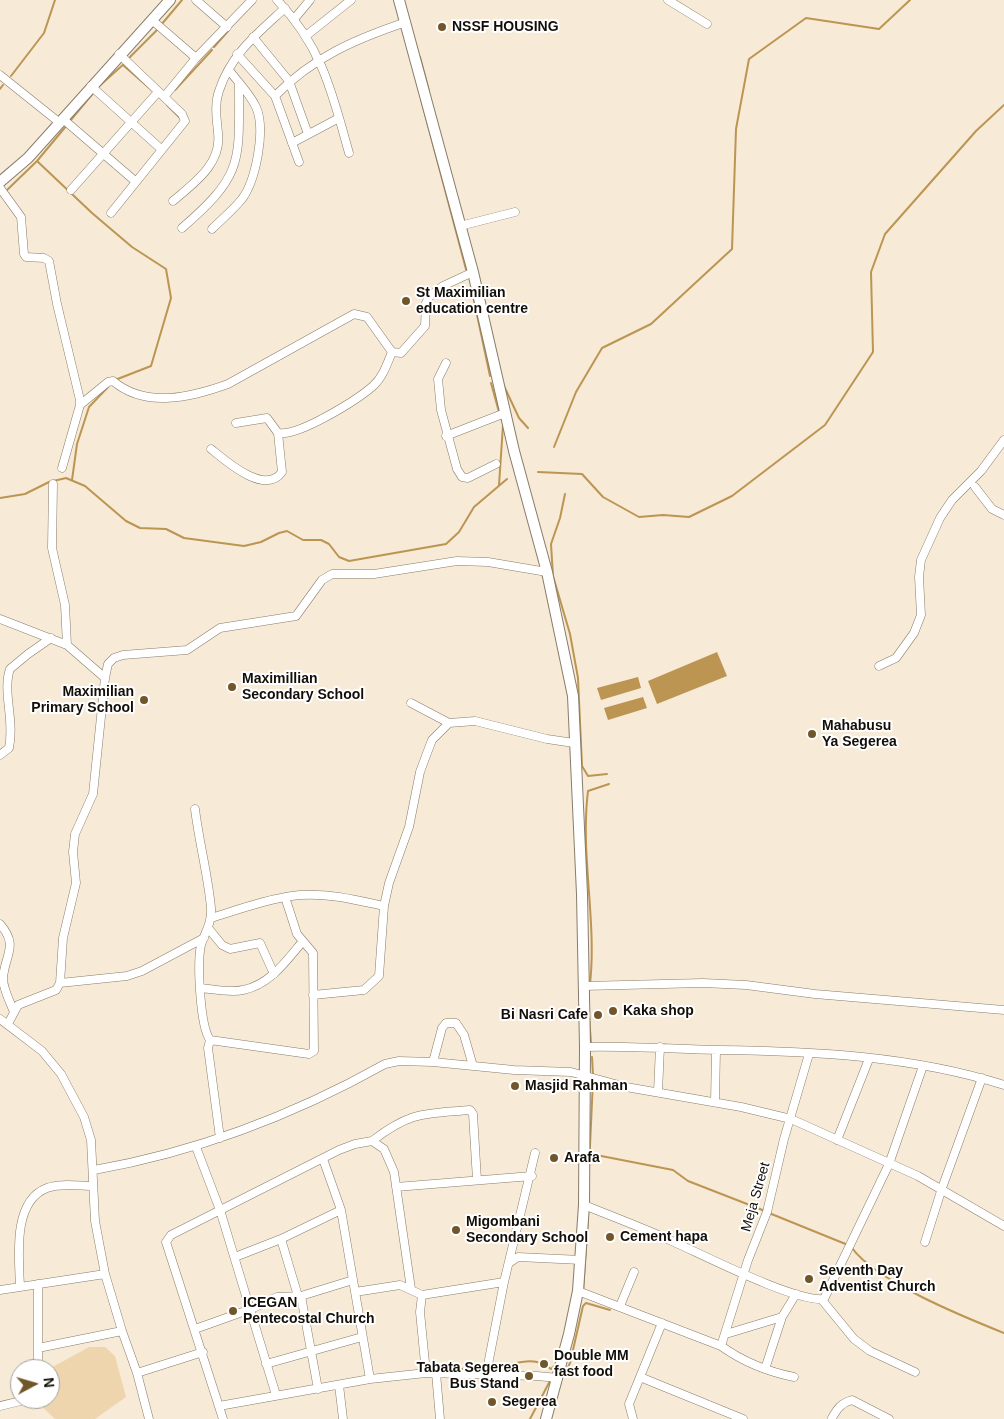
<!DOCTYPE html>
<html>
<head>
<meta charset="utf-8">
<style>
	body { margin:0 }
	#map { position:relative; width:1004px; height:1419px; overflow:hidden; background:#f7ead7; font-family:Arial,sans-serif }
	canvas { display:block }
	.north { position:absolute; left:10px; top:1359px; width:50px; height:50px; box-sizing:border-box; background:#fff; border:1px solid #a19f9c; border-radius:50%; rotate:84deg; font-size:14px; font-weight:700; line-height:20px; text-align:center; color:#130f08 }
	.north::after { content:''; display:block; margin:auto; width:18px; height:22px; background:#715629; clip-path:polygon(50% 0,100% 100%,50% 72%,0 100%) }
</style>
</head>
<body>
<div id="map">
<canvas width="1004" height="1419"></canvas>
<div class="north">N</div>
</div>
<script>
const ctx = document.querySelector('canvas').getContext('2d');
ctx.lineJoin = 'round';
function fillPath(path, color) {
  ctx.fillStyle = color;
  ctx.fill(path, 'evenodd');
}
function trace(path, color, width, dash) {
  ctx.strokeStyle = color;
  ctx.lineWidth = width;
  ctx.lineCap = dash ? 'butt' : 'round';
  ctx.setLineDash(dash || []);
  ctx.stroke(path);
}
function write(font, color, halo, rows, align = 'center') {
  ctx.font = font + ' Arial,sans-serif';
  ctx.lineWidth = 4;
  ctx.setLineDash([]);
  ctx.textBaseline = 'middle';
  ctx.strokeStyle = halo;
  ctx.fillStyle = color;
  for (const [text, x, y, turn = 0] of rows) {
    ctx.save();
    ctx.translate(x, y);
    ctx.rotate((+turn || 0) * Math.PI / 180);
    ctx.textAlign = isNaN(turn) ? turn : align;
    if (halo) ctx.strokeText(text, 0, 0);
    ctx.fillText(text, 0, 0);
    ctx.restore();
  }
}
fillPath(new Path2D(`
	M 89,1347 L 105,1347 L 115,1356 L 126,1397 L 95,1419 L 55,1419 L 34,1399 L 50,1399 L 49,1369 Z`), '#efd5ae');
fillPath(new Path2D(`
	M 717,652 L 727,676 L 657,704 L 648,681 Z
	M 638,677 L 641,688 L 601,700 L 597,688 Z
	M 643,697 L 647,708 L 608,720 L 604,708 Z`), '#bc9552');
trace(new Path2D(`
	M 161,25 L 182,0
	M 214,47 L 229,30
	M 420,57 L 429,91
	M 128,59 L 158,29
	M 123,65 L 155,93
	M 11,76 L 44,33 L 55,0
	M 97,88 L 125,63
	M 0,89 L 3,85
	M 175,90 L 212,50
	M 421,99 L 467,273
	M 167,105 L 180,118
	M 70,121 L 94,92
	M 37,161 L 92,213 L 132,247 L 166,269 L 171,298 L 151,366 L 115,380
	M 6,191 L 37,161 L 67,125
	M 472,291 L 490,376
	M 491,383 L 499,412
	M 504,386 L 519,418 L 528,428
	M 554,447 L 576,392 L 602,348 L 651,324 L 732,249 L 736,129 L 749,59 L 806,18 L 879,29 L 910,0
	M 538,472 L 582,474 L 603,497 L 639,517 L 663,515 L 689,517 L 732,496 L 825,425 L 873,352 L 871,272 L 885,234 L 976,131 L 1004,105
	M 72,480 L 77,444 L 89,407 L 108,387
	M 499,485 L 503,425
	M 565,494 L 560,518 L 551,544 L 553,576 L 570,634 L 578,678 L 582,766 L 588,776 L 607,774
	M 0,498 L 25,494 L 49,482 L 66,478 L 85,486 L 126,521 L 140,528 L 166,529 L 184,538 L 244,546 L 261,542 L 279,533 L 287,531 L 303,540 L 321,540 L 329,544 L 339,557 L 349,561 L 446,544 L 459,532 L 474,507 L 507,479
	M 590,984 C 597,920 580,855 588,791 L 609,784
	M 589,1016 L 591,1043
	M 592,1057 L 593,1075
	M 591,1154 L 673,1170 L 688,1181 L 765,1211
	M 589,1167 L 593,1080
	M 769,1213 L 848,1245
	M 852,1248 C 877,1282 964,1317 1004,1333
	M 583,1292 L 588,1219
	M 489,1368 C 511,1368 530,1352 551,1369 L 554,1366
	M 436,1370 L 484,1368
	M 563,1377 L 570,1363 L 583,1306 L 586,1303 L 610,1310
	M 530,1419 L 551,1379`), '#bc9552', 2);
const street = new Path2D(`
	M 196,0 L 227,27
	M 277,0 C 322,47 332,92 349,153
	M 668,0 L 707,24
	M 295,18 L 310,0
	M 152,20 L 196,58 L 252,0
	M 307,35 L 351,0
	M 253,37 L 289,81 L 308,134
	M 237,54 L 275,96 L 299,162
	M 0,75 L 60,123
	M 91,86 L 161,149
	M 275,96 C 313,57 356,39 406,22
	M 164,97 L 196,58
	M 63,119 L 135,181
	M 292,143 L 339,118
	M 0,188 L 21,217 L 24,254 L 26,257 L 44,258 L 49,261 L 57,304 L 80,400 L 80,405 L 62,468
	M 71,190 L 158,92
	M 173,201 C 194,183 222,164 218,133 C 217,120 214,105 219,91 C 231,54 257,34 285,8
	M 111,213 L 185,121 L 182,114 L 119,54
	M 460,226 L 515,212
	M 182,228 C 244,174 239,163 239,84
	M 212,229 C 222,219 233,210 242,199 C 256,180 266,129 256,107 C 250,94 237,81 229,70
	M 446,363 L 438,379 L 441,410 L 457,469 L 462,477 L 468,478 L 496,464
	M 80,405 L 108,382 L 113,381 C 146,409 192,397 228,384 L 354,314 L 367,317 L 392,352 L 401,353 L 425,326 L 426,303 L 429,297 L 443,286 L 473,272
	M 236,423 L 267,418 L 278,433 C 298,437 357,400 373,386 C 383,377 387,364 392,352
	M 446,436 L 505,413
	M 211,449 C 226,461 265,496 282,472 L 278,433
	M 53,484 L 52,548 L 65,605 L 67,645
	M 975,487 L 992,509 L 1004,515
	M 0,619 L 67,645 L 105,678
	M 879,666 L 896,658 L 914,633 L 921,615 L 919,577 L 921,560 L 940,518 L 952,500 L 981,471 L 1004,440
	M 411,703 L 449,723 L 475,721 L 547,739 L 574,743
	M 0,755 L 9,748 C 15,720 2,692 10,669 L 28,654 L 51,638
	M 195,809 C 199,842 208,875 211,908 C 212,923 205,932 201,945 C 197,963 200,1026 210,1040
	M 211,918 C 240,909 270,898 300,895 C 329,893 356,900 384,906
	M 0,924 C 19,946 5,954 3,978 C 3,989 10,1002 14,1012
	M 209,929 L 222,945 L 230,949 L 260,943 L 274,974
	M 60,983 L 127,976 L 142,971 L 204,938
	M 584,986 L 703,983 L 746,985 L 815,994 L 1004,1010
	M 200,988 C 214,989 230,993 243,990 C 270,985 287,960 303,941
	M 313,995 L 364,990 L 379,976 L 384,906 L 389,883 L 409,827 L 420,772 L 427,753 L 432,740 L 449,723
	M 0,1019 L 42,1051 L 61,1074 L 84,1117 L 91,1140 L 95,1221 L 105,1274 L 122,1331 L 137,1373 L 149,1419
	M 8,1024 L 18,1005 L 56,990 L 60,983 L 63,938 L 76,883 L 73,852 L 75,834 L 93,794 L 105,678 L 108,664 L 114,658 L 123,655 L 187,650 L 220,628 L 296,616 L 322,580 L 332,574 L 374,574 L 457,561 L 488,562 L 547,572
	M 585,1047 C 629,1046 674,1049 718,1050 C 813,1051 913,1056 1004,1085
	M 433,1062 L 442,1028 L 446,1023 L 456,1023 L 464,1035 L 473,1066
	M 658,1092 L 660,1047
	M 715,1102 L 716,1050
	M 220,1138 L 208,1048 L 210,1040 L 309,1054 L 314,1051 L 313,953 L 297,934 L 285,897
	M 837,1140 L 869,1059
	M 372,1141 C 411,1111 424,1114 470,1110 L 473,1114 L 477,1180
	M 196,1147 L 220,1210 L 276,1395
	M 323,1159 L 341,1210 L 370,1379
	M 94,1170 C 196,1152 294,1115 385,1064 L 399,1061 L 433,1062 L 514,1070 L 571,1072 L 626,1087 L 741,1107 L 791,1119 L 918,1176 L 1004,1226
	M 396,1187 L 532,1176
	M 584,1205 C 611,1216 638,1226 665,1238 C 698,1252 793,1302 824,1299 L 889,1164 L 923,1066
	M 281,1239 L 298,1296
	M 925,1242 L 942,1188 L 982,1078
	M 235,1257 L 281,1239 L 341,1210
	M 509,1263 L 518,1257 L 581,1260
	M 20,1287 C 19,1258 12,1201 47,1188 C 60,1183 79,1186 93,1186
	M 0,1290 L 105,1274
	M 578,1291 L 721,1346 C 742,1361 769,1372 794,1377
	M 355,1292 L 400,1285 L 422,1295
	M 301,1296 L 318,1389
	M 822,1300 L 854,1339 L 870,1351 L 915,1372
	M 620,1306 L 634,1272
	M 195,1329 L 251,1309 L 277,1297 L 301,1296 L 353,1280
	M 726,1334 L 782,1317 L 796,1294
	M 721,1346 L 748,1260 L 767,1212 L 784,1139 L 809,1054
	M 38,1348 L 122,1331
	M 266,1364 L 362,1337
	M 38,1369 L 38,1284
	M 765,1369 L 782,1317
	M 137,1373 L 203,1352
	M 426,1373 L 420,1312 L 422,1295 L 504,1282
	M 436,1373 L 440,1419
	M 486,1375 L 504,1282 L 535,1153
	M 640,1377 L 743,1419
	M 339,1385 L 343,1419
	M 0,1406 L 29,1399
	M 219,1406 L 370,1379 L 426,1373 L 537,1376 L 558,1378
	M 832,1418 C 837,1409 841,1403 852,1400 L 889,1419
	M 223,1419 L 166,1242 L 171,1235 L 339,1150 L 355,1144 L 372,1141 L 384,1149 L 394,1172 L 411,1289
	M 633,1419 L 629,1404 L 662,1323`);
const secondary = new Path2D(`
	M 399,0 L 473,272 L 514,451 L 547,572 L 573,696 L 582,894 L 585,1047 L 584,1205 L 578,1291 L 569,1334 L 546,1419
	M 0,182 L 28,158 L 170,0`);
trace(street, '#887c6b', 9);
trace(secondary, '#887c6b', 12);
trace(street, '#fff', 8);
trace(secondary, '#fff', 10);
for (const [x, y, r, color] of [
	[442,27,5,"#715629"],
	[406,301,5,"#715629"],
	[232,687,5,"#715629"],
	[144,700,5,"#715629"],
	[812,734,5,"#715629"],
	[613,1011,5,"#715629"],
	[598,1015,5,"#715629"],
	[515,1086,5,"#715629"],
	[554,1158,5,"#715629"],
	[456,1230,5,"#715629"],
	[610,1237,5,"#715629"],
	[809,1279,5,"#715629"],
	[233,1311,5,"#715629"],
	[544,1364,5,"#715629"],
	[529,1376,5,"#715629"],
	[492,1402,5,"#715629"]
]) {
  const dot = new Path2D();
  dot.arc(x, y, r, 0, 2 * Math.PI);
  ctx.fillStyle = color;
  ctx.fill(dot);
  trace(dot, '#fff', 2);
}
write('bold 14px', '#130f08', '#fff', [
	["NSSF HOUSING",452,27],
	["St Maximilian",416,293],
	["education centre",416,309],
	["Maximillian",242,679],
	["Secondary School",242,695],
	["Maximilian",134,692,"right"],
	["Primary School",134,708,"right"],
	["Mahabusu",822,726],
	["Ya Segerea",822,742],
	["Kaka shop",623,1011],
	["Bi Nasri Cafe",588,1015,"right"],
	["Masjid Rahman",525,1086],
	["Arafa",564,1158],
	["Migombani",466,1222],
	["Secondary School",466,1238],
	["Cement hapa",620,1237],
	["Seventh Day",819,1271],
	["Adventist Church",819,1287],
	["ICEGAN",243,1303],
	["Pentecostal Church",243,1319],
	["Double MM",554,1356],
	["fast food",554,1372],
	["Tabata Segerea",519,1368,"right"],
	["Bus Stand",519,1384,"right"],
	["Segerea",502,1402]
], 'left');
write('14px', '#130f08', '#fff', [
	["Meja Street",756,1197,-74]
]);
</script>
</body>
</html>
